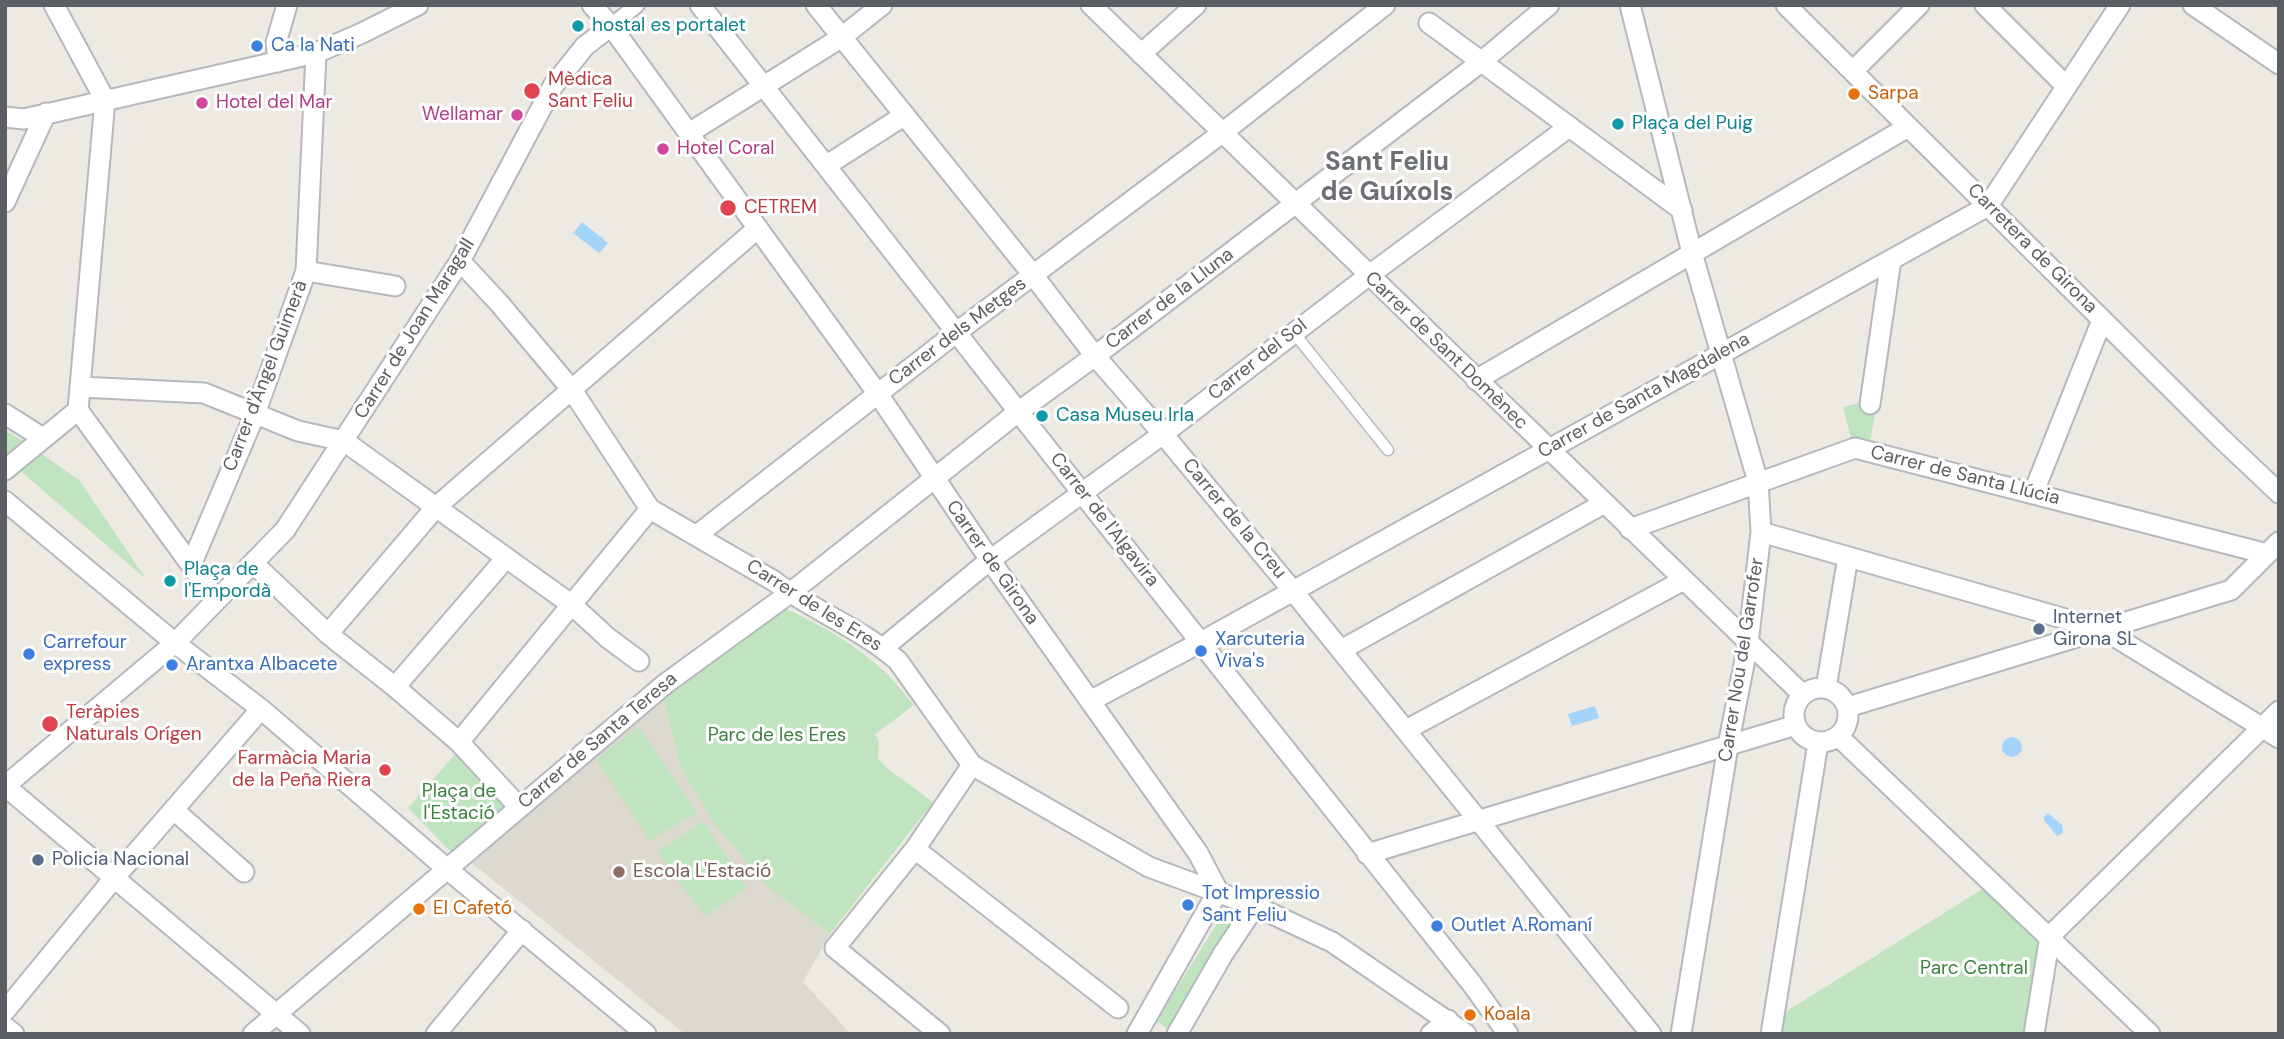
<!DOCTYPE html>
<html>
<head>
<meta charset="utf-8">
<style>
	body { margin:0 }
	#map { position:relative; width:2284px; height:1039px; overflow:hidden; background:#eceae2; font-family:"DM Sans",sans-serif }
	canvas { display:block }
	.frame { position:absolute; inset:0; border:7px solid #5b5e62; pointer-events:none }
</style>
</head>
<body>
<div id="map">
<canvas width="2284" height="1039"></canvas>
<div class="frame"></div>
</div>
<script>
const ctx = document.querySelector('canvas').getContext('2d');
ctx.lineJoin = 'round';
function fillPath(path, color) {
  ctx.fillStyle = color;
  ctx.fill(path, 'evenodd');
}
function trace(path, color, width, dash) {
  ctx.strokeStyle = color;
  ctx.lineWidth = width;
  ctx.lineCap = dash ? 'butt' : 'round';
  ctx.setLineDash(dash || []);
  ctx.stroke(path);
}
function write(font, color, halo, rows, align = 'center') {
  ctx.font = font + ' "DM Sans",sans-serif';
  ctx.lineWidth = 6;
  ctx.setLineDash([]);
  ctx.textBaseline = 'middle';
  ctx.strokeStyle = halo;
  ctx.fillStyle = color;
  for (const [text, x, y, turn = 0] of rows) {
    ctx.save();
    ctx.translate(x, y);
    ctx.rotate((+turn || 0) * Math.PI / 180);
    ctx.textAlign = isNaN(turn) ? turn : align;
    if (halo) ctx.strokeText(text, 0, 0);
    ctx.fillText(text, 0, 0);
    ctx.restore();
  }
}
fillPath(new Path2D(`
	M 663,698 L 680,765 L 769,888 L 830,934 L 803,982 L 851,1034 L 685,1034 L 468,860 Z`), '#dcd9d0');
fillPath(new Path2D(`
	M 1864,402 L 1876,405 L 1869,451 L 1854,450 L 1843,407 Z
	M 5,430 L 23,441 L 5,457 Z
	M 39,452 L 79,480 L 146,579 L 18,469 Z
	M 784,608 C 820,624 856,645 885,672 C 895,682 904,694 914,705 L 875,734 L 879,741 L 878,758 L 887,768 L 933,802 L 830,934 L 769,888 L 712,821 L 680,765 L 663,698 Z
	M 638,726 L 697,812 L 650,841 L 596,760 Z
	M 457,752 L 510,805 L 452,853 L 408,808 Z
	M 703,821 L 747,888 L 705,916 L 657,852 Z
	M 1989,885 L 2045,938 L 2029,1034 L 1776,1034 L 1779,1016 Z
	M 1222,916 L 1236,925 L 1170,1030 L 1156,1021 Z`), '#c0e3c0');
fillPath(new Path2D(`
	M 582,222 L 608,243 L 599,253 L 573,233 Z
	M 1595,706 L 1599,718 L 1572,726 L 1568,714 Z
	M2002 747a10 10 0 1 1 20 0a10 10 0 1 1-20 0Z
	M 2048,813 L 2062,825 L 2063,833 L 2057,836 L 2044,820 L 2044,817 Z`), '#a5d4fa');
const service = new Path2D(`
	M 1294,333 L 1388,450`);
const pedestrian = new Path2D(`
	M 611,26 L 637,5`);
const minor = new Path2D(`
	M 54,5 L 105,100 L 78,410 L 191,565
	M 592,5 L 611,26 L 878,394 L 990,560 L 1198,853 L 1218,891
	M 700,5 L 1082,493 L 1472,984 L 1508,1034
	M 816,5 L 1033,275 L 1095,356 L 1163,434 L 1293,591 L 1651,1034
	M 1091,5 L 1803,695
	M 1630,5 L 1692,253 L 1758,482 L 1761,532 L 1748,644 L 1728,746 L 1681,1034
	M 1786,5 L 2223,440 L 2279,493
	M 1985,5 L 2066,86
	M 2193,5 L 2279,64
	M 1429,23 L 1682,210
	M 1141,54 L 1196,5
	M 278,62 L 276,43 L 287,5
	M 1853,71 L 1919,5
	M 5,117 L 24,119 L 316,53 L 362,33 L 418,5
	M 689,133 L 842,37 L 882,5
	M 827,165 L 905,115
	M 5,202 L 46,113
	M 460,261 L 499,303 L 572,390 L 650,509 L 774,581 C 813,611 861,628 898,661 L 972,765 L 1149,867 L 1255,906 L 1332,942 L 1466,1034
	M 306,271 L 395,286
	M 1476,380 L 1908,127
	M 80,387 L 204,393 L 298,431 L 344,441 L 572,605 L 608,638 L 639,661
	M 1870,404 L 1891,260
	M 5,414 L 43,438
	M 5,470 L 78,410
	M 2033,494 L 2102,320
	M 5,501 L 175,643 L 261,709 L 446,868 L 646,1034
	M 1630,529 L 1855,448 L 2267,554
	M 1761,532 L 2104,630 L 2279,738
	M 697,535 L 957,332 L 1222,133 L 1385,5
	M 253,563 L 328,634 L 395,687 L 459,742 L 519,807
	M 217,600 L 191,565 L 255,414 L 306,271 L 316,53
	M 328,634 L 436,507 L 758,228
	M 883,648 L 990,560 L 1163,434 L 1368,276 L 1569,127
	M 1341,650 L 1603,504
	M 395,687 L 506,558
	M1794 715a27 27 0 1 1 54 0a27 27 0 1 1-54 0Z
	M 1826,688 L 1848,557
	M 1090,701 L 1201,642 L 1988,206 L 2120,5
	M 1848,707 L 2231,590 L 2279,542
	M 1406,730 L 1682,581
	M 1839,737 L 2150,1034
	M 459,742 L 650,509
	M 5,786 L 175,643 L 285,530 L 460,261 L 553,86 L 585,46 L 611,26
	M 5,786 L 300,1034
	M 174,810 L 244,872
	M 915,849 L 1118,1008
	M 1367,854 L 1796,725
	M 5,1011 L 115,877 L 261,709
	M 5,1027 L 14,1034
	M 253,1034 L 665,684 L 790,593 L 1018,412 L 1095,356 L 1481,62 L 1549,5
	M 436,1034 L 522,930
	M 940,1034 L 835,948 L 915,849 L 972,765
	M 1137,1034 L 1218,891
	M 1177,1034 L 1223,954 L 1255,906
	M 1431,1034 L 1448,1020
	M 1771,1034 L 1818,743
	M 2034,1034 L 2050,936 L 2279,711`);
trace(service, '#b5b8bc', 13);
trace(pedestrian, '#b5b8bc', 18);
trace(minor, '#b5b8bc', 23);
trace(service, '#fff', 10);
trace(pedestrian, '#fff', 14);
trace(minor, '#fff', 19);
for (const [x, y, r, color] of [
	[578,26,7,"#0f9aa8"],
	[257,46,7,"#3f7fe0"],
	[532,91,9,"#e0444e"],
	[1854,94,7,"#e8710a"],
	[202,103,7,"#d1479c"],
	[517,115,7,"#d1479c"],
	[1618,124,7,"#0f9aa8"],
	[663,149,7,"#d1479c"],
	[728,208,9,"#e0444e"],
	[1042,416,7,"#0f9aa8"],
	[170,581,7,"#0f9aa8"],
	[2039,629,7,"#5c6f8a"],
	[1201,651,7,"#3f7fe0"],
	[29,654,7,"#3f7fe0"],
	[172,665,7,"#3f7fe0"],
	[50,724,9,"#e0444e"],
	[385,770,7,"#e0444e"],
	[38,860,7,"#5c6f8a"],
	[619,872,7,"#8d6e63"],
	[1188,905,7,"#3f7fe0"],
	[419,909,7,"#e8710a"],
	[1437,926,7,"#3f7fe0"],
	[1470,1015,7,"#e8710a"]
]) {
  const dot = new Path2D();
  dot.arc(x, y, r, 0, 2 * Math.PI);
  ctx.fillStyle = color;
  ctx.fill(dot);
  trace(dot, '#fff', 2.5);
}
write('19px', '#0d838f', '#fff', [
	["hostal es portalet",592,26],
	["Plaça del Puig",1632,124],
	["Casa Museu Irla",1056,416],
	["Plaça de",184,570],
	["l'Empordà",184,592]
], 'left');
write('19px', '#366cbe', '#fff', [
	["Ca la Nati",271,46],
	["Xarcuteria",1215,640],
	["Viva's",1215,662],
	["Carrefour",43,643],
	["express",43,665],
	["Arantxa Albacete",186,665],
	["Tot Impressio",1202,894],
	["Sant Feliu",1202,916],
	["Outlet A.Romaní",1451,926]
], 'left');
write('19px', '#be3a42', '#fff', [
	["Mèdica",548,80],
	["Sant Feliu",548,102],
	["CETREM",744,208],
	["Teràpies",66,713],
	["Naturals Orígen",66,735],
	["Farmàcia Maria",371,759,"right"],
	["de la Peña Riera",371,781,"right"]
], 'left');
write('19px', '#c56008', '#fff', [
	["Sarpa",1868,94],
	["El Cafetó",433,909],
	["Koala",1484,1015]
], 'left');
write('19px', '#b23c85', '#fff', [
	["Hotel del Mar",216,103],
	["Wellamar",503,115,"right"],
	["Hotel Coral",677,149]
], 'left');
write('19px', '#5b5e62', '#fff', [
	["Carretera de Girona",2032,249,45],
	["Carrer de la Lluna",1170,299,-37],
	["Carrer de Joan Maragall",415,329,-58],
	["Carrer dels Metges",958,332,-37],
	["Carrer de Sant Domènec",1446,351,44],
	["Carrer del Sol",1258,360,-38],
	["Carrer d'Àngel Guimerà",266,376,-69],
	["Carrer de Santa Magdalena",1644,396,-29],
	["Carrer de Santa Llúcia",1965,476,14],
	["Carrer de la Creu",1234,519,50],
	["Carrer de l'Algavira",1104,520,52],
	["Carrer de Girona",992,563,55],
	["Carrer de les Eres",814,606,32],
	["Carrer Nou del Garrofer",1742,660,-81],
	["Carrer de Santa Teresa",598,741,-40]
]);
write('19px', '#4e5e75', '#fff', [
	["Internet",2053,618],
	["Girona SL",2053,640],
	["Policia Nacional",52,860]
], 'left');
write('19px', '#3a823e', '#fff', [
	["Parc de les Eres",777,736],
	["Plaça de",459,792],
	["l'Estació",459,814],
	["Parc Central",1974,969]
]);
write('19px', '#785e54', '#fff', [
	["Escola L'Estació",633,872]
], 'left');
write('bold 26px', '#6c7074', '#fff', [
	["Sant Feliu",1387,163],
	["de Guíxols",1387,193]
]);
</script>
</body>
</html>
